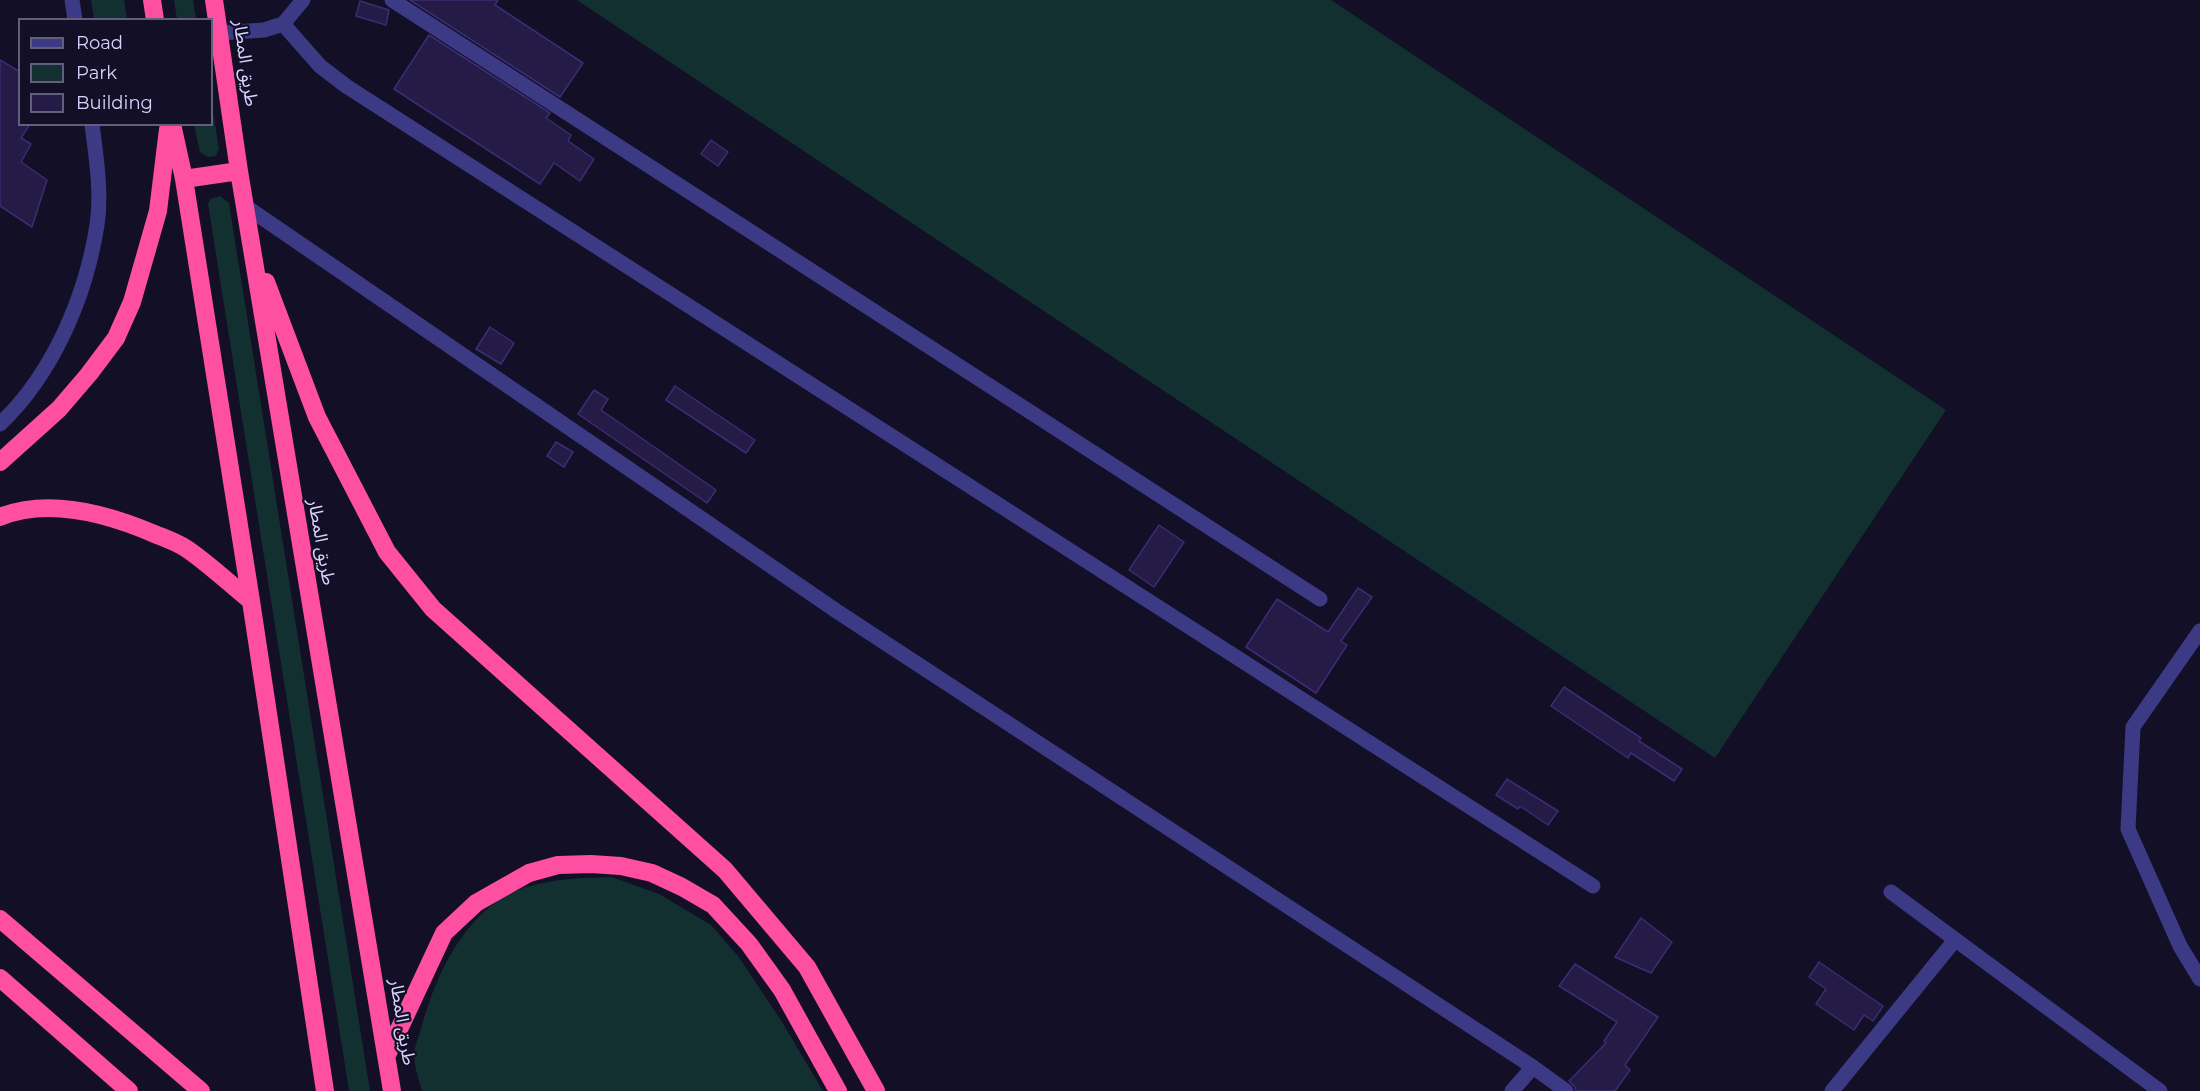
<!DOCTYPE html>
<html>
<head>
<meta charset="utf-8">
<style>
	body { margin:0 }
	#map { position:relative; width:2200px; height:1091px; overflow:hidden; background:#130f26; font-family:Montserrat,sans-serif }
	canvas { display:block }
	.legend { position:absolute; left:18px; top:18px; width:195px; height:108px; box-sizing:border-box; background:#130f26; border:2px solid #625e7d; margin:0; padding:8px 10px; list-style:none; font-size:18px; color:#d9d4ff }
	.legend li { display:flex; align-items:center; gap:12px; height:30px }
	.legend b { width:30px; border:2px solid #625e7d }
</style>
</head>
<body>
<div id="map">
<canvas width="2200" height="1091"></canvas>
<ul class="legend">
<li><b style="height:8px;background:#3d3a85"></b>Road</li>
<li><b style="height:16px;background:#12302f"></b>Park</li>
<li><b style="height:16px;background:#241b47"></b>Building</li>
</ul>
</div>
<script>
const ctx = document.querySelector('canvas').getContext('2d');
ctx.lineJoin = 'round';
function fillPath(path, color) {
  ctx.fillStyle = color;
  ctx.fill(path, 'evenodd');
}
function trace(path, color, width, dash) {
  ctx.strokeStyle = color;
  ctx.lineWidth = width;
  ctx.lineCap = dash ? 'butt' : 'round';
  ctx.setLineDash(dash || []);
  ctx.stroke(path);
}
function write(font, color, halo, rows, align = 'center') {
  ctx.font = font + ' Montserrat,"Noto Sans Arabic",sans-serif';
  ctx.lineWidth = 4.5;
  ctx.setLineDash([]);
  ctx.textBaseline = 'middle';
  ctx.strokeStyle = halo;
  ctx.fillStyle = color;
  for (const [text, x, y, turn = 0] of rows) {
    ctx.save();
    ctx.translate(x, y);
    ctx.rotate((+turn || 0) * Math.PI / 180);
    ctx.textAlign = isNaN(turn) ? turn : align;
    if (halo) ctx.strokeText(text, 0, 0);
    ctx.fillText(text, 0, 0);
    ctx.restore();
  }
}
fillPath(new Path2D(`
	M 91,0 L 124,0 L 127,19 L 94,19 Z
	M 174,0 L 193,0 L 196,19 L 177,19 Z
	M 577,0 L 1331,0 L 1946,410 L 1715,758 Z
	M 212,106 L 219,149 L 216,156 L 208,157 L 200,152 L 194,125 L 212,124 Z
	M 220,196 L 229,203 L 370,1091 L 349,1091 L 208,204 L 210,199 Z
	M 612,877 L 659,894 L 711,925 L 738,956 L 782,1022 L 823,1091 L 422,1091 C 419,1080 414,1066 414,1055 C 414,1047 419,1037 421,1029 C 434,981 456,931 497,901 C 529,879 575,878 612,877 Z`), '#12302f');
const building = new Path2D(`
	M 410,0 L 498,0 L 495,5 L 583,63 L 560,97 Z
	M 360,1 L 389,10 L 386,25 L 356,16 Z
	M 429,35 L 550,113 L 546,118 L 571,135 L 568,141 L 594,159 L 580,181 L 554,163 L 540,184 L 394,89 Z
	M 0,60 L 20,72 L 20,124 L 30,124 L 21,138 L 31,144 L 21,162 L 47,180 L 32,227 L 0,206 Z
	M 711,140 L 728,152 L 718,166 L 701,154 Z
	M 490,327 L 514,343 L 501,364 L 476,349 Z
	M 675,386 L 755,440 L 746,453 L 666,400 Z
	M 594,390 L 608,399 L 601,410 L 716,490 L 707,503 L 578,414 Z
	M 556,442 L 573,452 L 564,467 L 547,456 Z
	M 1159,525 L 1184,542 L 1154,587 L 1129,570 Z
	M 1358,588 L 1372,597 L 1341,641 L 1347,645 L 1316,693 L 1246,647 L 1277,599 L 1328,632 Z
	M 1564,687 L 1641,738 L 1639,741 L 1682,769 L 1674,781 L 1631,753 L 1628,758 L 1551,706 Z
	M 1507,779 L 1558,811 L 1548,825 L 1520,806 L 1518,809 L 1496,795 Z
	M 1641,918 L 1672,942 L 1651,973 L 1615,957 Z
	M 1819,962 L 1883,1006 L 1873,1021 L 1864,1015 L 1854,1030 L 1816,1004 L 1826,989 L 1809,977 Z
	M 1575,964 L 1658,1017 L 1625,1065 L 1630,1070 L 1615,1091 L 1576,1091 L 1575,1087 L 1569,1081 L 1606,1043 L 1604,1041 L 1617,1022 L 1559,986 Z`);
fillPath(building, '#241b47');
trace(building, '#3b2d73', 1.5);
trace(new Path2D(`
	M 72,0 L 75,20
	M 392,0 L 1320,599
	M 283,24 L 320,66 L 346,86 L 1593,886
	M 219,33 L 264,30 L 283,24 L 303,0
	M 245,206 L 838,612 L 1533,1067
	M 0,424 C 53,374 86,296 97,225 C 102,192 96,157 92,124
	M 2200,631 L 2133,727 L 2128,829 L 2180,946 L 2200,979
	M 1891,892 L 2160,1091
	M 1512,1091 L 1533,1067 L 1566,1091
	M 1832,1091 L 1955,940`), '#3d3a85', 15);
trace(new Path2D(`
	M 152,0 L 155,20
	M 214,0 L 239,171 L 392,1091
	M 172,124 L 184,179 L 251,601 L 325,1091
	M 184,179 L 239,171
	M 266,282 L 317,417 L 387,552 L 433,609 L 725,870 L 807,967 L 876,1091
	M 0,462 L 59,409 L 89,374 L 116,338 L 132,302 L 158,211 L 168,129
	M 0,517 C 49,497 111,515 157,535 C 167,539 178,543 187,549 C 209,564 230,584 251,601
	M 0,919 L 201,1091
	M 0,978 L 129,1091
	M 387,1055 L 444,933 L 476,903 L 529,873 L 558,865 L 591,864 L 621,866 L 652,873 L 682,887 L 713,905 L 749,944 L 782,990 L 838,1091`), '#ff4fa3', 18);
write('18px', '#d9d4ff', '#130f26', [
	["طريق المطار",245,63,82],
	["طريق المطار",321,542,80],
	["طريق المطار",402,1022,81]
]);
</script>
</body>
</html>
